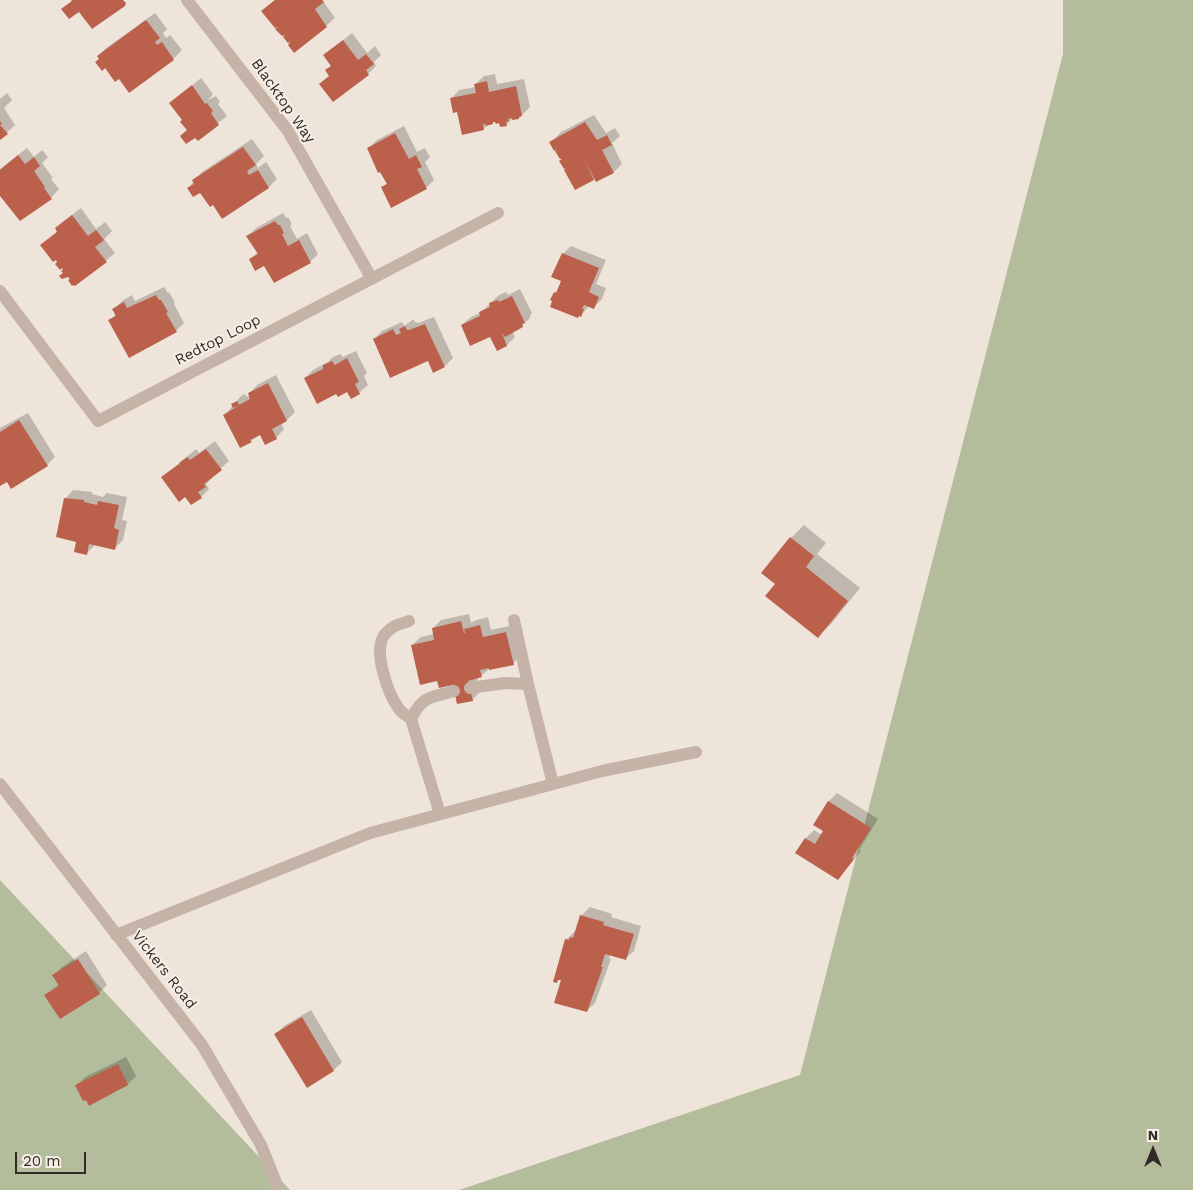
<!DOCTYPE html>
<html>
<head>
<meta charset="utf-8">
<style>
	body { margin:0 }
	#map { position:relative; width:1193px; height:1190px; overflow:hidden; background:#efe4da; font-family:"Work Sans",sans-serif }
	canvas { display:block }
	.north { position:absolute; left:1128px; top:1125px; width:50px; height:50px; -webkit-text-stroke:4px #f7eee6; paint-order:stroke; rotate:0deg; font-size:14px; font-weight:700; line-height:20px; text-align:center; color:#332a27 }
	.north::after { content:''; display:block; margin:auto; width:18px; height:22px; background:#332a27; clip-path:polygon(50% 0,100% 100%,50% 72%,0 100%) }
	.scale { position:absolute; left:15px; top:1152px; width:71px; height:22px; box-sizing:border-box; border:2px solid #332a27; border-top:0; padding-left:6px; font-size:15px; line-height:18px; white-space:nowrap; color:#332a27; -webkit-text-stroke:4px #f7eee6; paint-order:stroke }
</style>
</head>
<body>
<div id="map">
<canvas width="1193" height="1190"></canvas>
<div class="north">N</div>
<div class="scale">20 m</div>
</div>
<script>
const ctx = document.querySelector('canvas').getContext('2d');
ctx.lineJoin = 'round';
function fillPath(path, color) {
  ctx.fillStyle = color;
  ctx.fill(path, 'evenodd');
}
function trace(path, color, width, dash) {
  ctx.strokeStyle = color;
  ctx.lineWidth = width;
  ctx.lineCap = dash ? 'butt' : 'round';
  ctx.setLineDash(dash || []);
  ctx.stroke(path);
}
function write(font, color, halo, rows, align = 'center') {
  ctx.font = font + ' "Work Sans",sans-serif';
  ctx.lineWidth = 4;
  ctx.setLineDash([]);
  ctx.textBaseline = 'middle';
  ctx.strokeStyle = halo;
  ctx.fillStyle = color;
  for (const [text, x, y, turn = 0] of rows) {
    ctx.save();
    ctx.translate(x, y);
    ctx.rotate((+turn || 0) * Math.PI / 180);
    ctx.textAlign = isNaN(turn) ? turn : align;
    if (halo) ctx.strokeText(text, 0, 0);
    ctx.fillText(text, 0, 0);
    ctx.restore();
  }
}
fillPath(new Path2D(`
	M 1063,0 L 1193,0 L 1193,1190 L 459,1190 L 800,1075 L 1063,54 Z
	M 0,880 L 290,1190 L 0,1190 Z`), '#b3bc9b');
fillPath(new Path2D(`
	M 275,0 L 324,0 L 323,1 L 335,18 L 326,26 L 294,37 L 282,24 L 263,11 Z
	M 155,13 L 167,29 L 163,33 L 166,38 L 170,35 L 182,50 L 173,59 L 129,91 L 119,78 L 98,56 L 106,48 Z
	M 352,33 L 367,53 L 375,46 L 381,55 L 374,62 L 376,66 L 368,74 L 330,75 L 326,70 L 332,65 L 325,55 Z
	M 495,74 L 497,84 L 524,79 L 530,107 L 519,118 L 512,119 L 506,125 L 496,119 L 483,129 L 458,111 L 451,99 L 459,90 L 476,87 L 476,84 L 484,76 Z
	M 201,78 L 213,94 L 208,100 L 216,96 L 220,102 L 218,104 L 227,116 L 198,139 L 188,130 L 183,120 L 171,103 Z
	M 7,93 L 12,100 L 4,108 L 15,125 L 0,139 L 0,99 Z
	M 594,115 L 606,133 L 615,128 L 620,136 L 612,143 L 622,164 L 614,172 L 597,181 L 595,178 L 575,189 L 572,164 L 563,158 L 562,145 L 551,142 L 561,132 Z
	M 404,126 L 417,152 L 425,148 L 430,157 L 425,162 L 434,180 L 426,188 L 382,188 L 387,183 L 369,148 L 377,140 Z
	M 252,139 L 264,156 L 256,164 L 258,168 L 266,162 L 277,179 L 269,187 L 222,217 L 214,203 L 200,191 L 188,188 L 202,172 Z
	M 27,148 L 34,157 L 42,150 L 48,157 L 42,163 L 53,178 L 51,179 L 59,189 L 51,198 L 0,194 L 0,169 Z
	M 81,208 L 96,229 L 105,222 L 112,231 L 104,239 L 115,253 L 76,285 L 64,273 L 64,270 L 58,262 L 41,245 L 58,231 L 56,229 L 65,220 Z
	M 283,213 L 286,218 L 288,217 L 292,224 L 290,226 L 297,239 L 307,233 L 318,254 L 310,262 L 265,264 L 250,259 L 258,252 L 248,236 L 256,228 Z
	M 571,246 L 606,260 L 596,284 L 606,288 L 602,299 L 594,307 L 589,306 L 580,316 L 555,293 L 559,289 L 562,280 L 563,254 Z
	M 164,287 L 168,293 L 169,292 L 175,302 L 174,304 L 184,323 L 176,331 L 109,321 L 117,313 L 114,309 L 122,301 L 132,295 L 135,301 Z
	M 520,289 L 532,313 L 530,316 L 530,318 L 522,326 L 512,331 L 515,337 L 507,345 L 491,335 L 462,325 L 471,317 L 480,313 L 499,295 L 506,292 L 508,295 Z
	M 434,317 L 453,358 L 445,366 L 374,339 L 382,331 L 402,322 L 404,326 L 414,319 L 415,322 L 418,323 Z
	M 356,351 L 367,373 L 364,376 L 368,385 L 359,393 L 348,391 L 336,393 L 305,378 L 313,370 L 328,362 L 333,357 L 340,354 L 343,357 Z
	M 276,375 L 295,412 L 287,420 L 281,423 L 284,429 L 276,438 L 261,434 L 251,441 L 225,415 L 241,396 L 245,394 L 247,397 L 250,396 L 249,394 L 257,385 Z
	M 28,413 L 55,457 L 47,465 L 7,480 L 0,485 L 0,428 Z
	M 215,441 L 229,461 L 212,476 L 213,477 L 206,484 L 209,489 L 201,497 L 186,495 L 163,477 L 196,449 L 199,453 Z
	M 73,490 L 92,492 L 92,494 L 103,497 L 107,493 L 127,497 L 122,520 L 127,521 L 123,540 L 115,548 L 95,545 L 87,553 L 78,541 L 65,499 Z
	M 804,525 L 826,543 L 817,554 L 860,588 L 831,624 L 818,636 L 776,584 L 791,538 Z
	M 469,614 L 471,623 L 474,621 L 488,617 L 491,630 L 514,625 L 521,655 L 513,664 L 490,668 L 481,676 L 477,677 L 481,691 L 472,700 L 454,683 L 438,680 L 412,645 L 421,637 L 434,634 L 433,628 L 441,620 Z
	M 837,793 L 878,819 L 859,850 L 861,851 L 838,879 L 806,838 L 814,830 L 822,835 L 824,831 L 815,824 L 829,801 Z
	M 590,907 L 612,914 L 611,917 L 641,926 L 634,951 L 625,959 L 610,954 L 609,958 L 611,959 L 595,1003 L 587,1011 L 562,980 L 566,940 L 575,931 L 577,932 L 581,916 Z
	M 86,951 L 107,985 L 99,993 L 46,995 L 59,984 L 54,975 L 62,967 Z
	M 311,1010 L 342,1062 L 334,1070 L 307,1086 L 276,1034 L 284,1026 Z
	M 126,1057 L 136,1076 L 128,1084 L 89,1104 L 77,1086 L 85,1077 Z`), '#0003');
fillPath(new Path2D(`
	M 71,0 L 123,0 L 126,3 L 125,6 L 92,29 L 79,12 L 69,19 L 61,9 L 72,1 Z
	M 275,0 L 322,0 L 324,2 L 315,9 L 327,27 L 294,53 L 288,45 L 290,42 L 288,43 L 283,37 L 285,35 L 282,36 L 275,29 L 278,27 L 275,28 L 261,11 Z
	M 146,20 L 160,38 L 155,42 L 157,45 L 162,42 L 174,60 L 129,93 L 119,79 L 115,82 L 105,68 L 102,71 L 95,62 L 99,59 L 97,56 Z
	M 343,40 L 358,60 L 366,54 L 374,64 L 366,70 L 369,75 L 333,102 L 319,84 L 329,76 L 325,70 L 331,66 L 323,55 Z
	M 487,81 L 489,92 L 516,86 L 522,116 L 519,117 L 519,119 L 512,120 L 512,118 L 508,119 L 509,121 L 506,122 L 507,126 L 500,127 L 499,123 L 496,124 L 495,122 L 493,122 L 493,124 L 486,126 L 485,124 L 483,124 L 484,130 L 462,135 L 457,112 L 453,113 L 450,98 L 476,93 L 474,84 Z
	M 192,85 L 205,104 L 207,103 L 213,111 L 211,113 L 219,125 L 198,141 L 195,138 L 186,144 L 180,136 L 187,130 L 180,122 L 182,120 L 169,103 Z
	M 0,121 L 2,124 L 0,125 L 8,134 L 0,140 Z
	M 585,122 L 597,140 L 607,135 L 612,145 L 602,150 L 614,173 L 596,182 L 584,159 L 594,180 L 575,190 L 564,170 L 566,168 L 564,169 L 559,161 L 562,159 L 560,159 L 555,151 L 557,149 L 554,151 L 549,142 Z
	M 395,133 L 409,159 L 416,155 L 422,167 L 417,169 L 427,189 L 391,208 L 381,187 L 387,184 L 380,172 L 378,173 L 367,148 Z
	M 243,147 L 256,165 L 247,171 L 249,175 L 258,170 L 269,188 L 222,219 L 213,205 L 210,207 L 200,193 L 193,197 L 187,188 L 194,184 L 192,180 Z
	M 18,155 L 25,164 L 34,157 L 40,166 L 34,171 L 45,187 L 44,188 L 52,199 L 20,221 L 0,196 L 0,170 Z
	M 72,215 L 88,236 L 96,230 L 104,240 L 95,247 L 107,262 L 75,286 L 74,285 L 72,286 L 68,280 L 70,279 L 68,277 L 62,279 L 59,276 L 63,273 L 61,271 L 63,270 L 62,268 L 60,270 L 55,264 L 57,262 L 56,260 L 53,262 L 40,245 L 57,232 L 55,228 Z
	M 275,221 L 278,225 L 280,225 L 284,233 L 282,234 L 288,246 L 299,240 L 311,263 L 274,283 L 264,266 L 255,271 L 249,259 L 258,254 L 246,236 Z
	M 562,253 L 599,268 L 589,292 L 599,297 L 594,309 L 584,305 L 582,309 L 584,309 L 581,317 L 579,316 L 578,318 L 550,307 L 552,301 L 550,300 L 554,292 L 556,293 L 561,281 L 551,277 Z
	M 156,295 L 159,300 L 161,300 L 168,312 L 166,313 L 177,332 L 129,358 L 108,320 L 116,316 L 112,309 L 124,302 L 127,308 Z
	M 512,296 L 525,323 L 522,324 L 523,327 L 505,337 L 502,333 L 507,346 L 497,351 L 490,337 L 470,346 L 461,325 L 480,316 L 479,312 L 490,307 L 489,303 L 498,300 L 499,302 Z
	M 425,324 L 445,367 L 433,373 L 428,361 L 390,378 L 373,339 L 393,329 L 396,335 L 401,333 L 399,329 L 405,326 L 407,330 L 409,330 Z
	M 347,358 L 359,382 L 355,384 L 360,394 L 351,399 L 347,392 L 338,397 L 336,394 L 317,404 L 304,378 L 323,369 L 323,365 L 332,361 L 335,365 Z
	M 268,383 L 287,421 L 272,429 L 277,439 L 265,445 L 260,435 L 250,440 L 252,442 L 240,448 L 223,415 L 238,406 L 233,408 L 231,404 L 237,401 L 239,405 L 250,399 L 248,393 Z
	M 19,420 L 48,466 L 11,489 L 7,482 L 0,486 L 0,432 Z
	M 206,449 L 222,470 L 204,484 L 206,487 L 198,492 L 202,498 L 191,505 L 185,497 L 179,502 L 161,477 L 179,464 L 181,466 L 179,463 L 187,457 L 190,460 Z
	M 64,498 L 84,500 L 84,502 L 97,505 L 98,501 L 119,505 L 114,528 L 119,530 L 115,550 L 89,544 L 87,555 L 74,552 L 76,542 L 56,537 Z
	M 790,537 L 814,556 L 806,567 L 848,601 L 818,638 L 765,596 L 775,584 L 761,573 Z
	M 461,621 L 464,633 L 465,633 L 464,629 L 480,625 L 483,637 L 506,632 L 514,665 L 489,670 L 489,668 L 480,670 L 482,677 L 468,681 L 473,701 L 457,704 L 453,685 L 439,688 L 437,681 L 420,685 L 411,645 L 434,640 L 432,628 Z
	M 828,801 L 871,828 L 852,858 L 854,859 L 838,880 L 795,853 L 805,838 L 815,844 L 823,831 L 813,825 Z
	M 580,915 L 604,922 L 603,925 L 634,934 L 626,960 L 605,954 L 601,967 L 603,967 L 587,1012 L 554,1003 L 561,980 L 558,980 L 557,983 L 553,982 L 565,939 L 569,940 L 570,937 L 573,938 Z
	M 78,959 L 100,994 L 60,1019 L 44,995 L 59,986 L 52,975 Z
	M 302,1017 L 334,1071 L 307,1088 L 274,1034 Z
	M 118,1064 L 128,1085 L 89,1106 L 86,1100 L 83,1101 L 75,1085 Z`), '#bb614b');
trace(new Path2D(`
	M 187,0 L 288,131 L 372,279
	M 0,291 L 98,421 L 498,213
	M 514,620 L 528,684
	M 409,621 C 399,624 392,626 385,634 C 372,650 388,694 399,709 C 402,713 407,716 411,719
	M 470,688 L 505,683 L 528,684 L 553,784
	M 0,784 L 202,1045 L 261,1145 L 279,1190
	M 440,814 L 411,719 C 423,695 430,698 454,691
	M 116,935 L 370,833 L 602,771 L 696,752`), '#c6b3a7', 12);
write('15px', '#332a27', '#f7eee6', [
	["Blacktop Way",283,101,55],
	["Redtop Loop",218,340,-27],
	["Vickers Road",164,970,52]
]);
</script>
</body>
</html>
